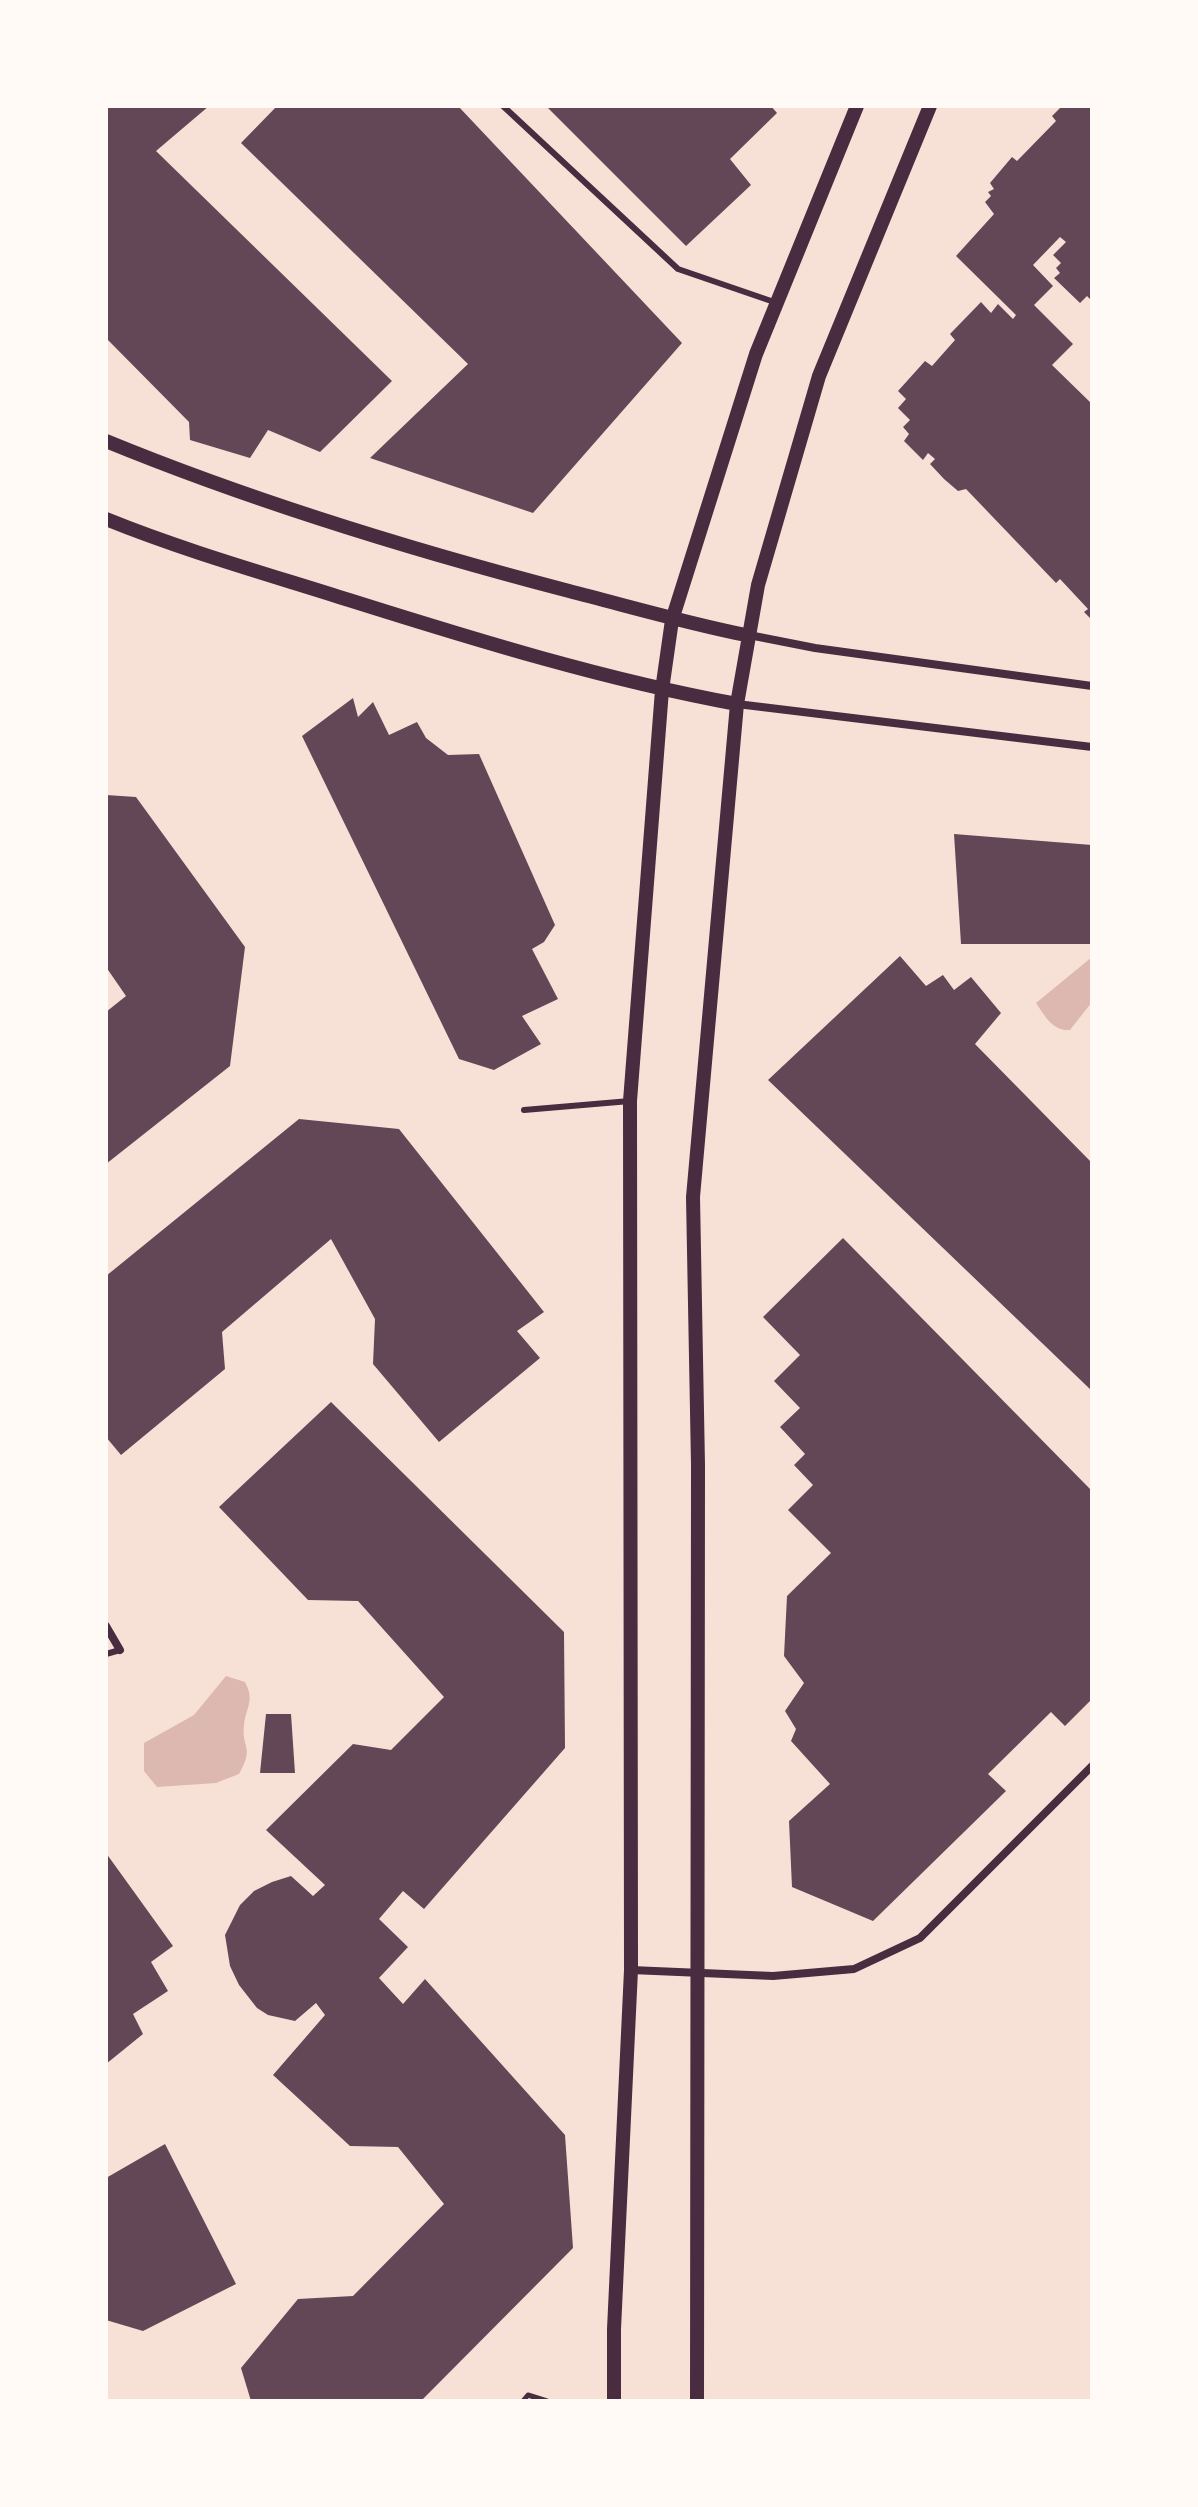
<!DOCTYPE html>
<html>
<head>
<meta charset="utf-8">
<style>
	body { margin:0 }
	#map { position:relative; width:1198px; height:2507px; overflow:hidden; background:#f7e1d7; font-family:"Alegreya Sans",sans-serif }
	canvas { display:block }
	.frame { position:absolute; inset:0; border:108px solid #fffaf5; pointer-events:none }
</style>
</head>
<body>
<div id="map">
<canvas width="1198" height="2507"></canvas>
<div class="frame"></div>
</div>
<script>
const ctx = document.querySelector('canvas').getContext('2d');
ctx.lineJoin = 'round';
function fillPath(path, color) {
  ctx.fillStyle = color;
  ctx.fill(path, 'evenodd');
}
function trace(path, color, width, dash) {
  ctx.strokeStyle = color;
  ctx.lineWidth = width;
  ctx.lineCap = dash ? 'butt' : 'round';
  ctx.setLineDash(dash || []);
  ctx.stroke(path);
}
fillPath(new Path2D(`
	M 1092,957 L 1092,1002 L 1070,1030 C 1052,1031 1045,1016 1036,1003 Z
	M 226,1676 L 245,1682 C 255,1701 246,1707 244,1725 C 241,1748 255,1746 239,1774 L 216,1783 L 157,1787 L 144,1771 L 144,1743 L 194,1715 Z`), '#dcb8b0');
fillPath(new Path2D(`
	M 106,106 L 209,106 L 156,151 L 392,381 L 320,452 L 268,430 L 250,458 L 190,440 L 189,422 L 106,338 Z
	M 277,106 L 458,106 L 682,343 L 533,513 L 370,458 L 468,364 L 241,143 Z
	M 546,106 L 771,106 L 777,113 L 730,159 L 751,185 L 686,246 Z
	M 1062,106 L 1092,106 L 1092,301 L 1087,296 L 1080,303 L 1054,278 L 1060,273 L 1056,268 L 1061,263 L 1053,255 L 1066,242 L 1060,237 L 1033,265 L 1053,286 L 1034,305 L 1073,344 L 1052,365 L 1092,404 L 1092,620 L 1084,612 L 1088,609 L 1060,579 L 1056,583 L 966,489 L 958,491 L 944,479 L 930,464 L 935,459 L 928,453 L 923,460 L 904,441 L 909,434 L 903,427 L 910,420 L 898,408 L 906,399 L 898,391 L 925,361 L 932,366 L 955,340 L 950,334 L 981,302 L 991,313 L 998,304 L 1013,319 L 1016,315 L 956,256 L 994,214 L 985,202 L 991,196 L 988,192 L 994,189 L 990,183 L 1012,157 L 1017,161 L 1056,121 L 1052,116 Z
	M 353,698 L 358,717 L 373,702 L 389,735 L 417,722 L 426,738 L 448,755 L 479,754 L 555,925 L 544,942 L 532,949 L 558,999 L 522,1016 L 541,1044 L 494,1070 L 459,1059 L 302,736 Z
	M 106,795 L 136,797 L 245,947 L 230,1066 L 106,1164 L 106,1012 L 126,996 L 106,967 Z
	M 954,834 L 1092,845 L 1092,944 L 961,944 Z
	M 900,956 L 926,986 L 943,975 L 954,990 L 971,977 L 1001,1013 L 975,1044 L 1092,1163 L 1092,1391 L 768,1080 Z
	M 299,1119 L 399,1129 L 544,1312 L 517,1331 L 540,1358 L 439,1442 L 373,1364 L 375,1319 L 331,1239 L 222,1332 L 225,1369 L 121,1455 L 106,1437 L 106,1276 Z
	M 843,1238 L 1092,1491 L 1092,1699 L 1065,1726 L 1051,1712 L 988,1774 L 1006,1791 L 873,1921 L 792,1887 L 789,1821 L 830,1784 L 791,1741 L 796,1729 L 785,1711 L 804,1683 L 784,1656 L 787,1596 L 831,1553 L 788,1510 L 813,1485 L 794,1465 L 805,1454 L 780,1427 L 800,1408 L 774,1381 L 800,1355 L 763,1317 Z
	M 331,1402 L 564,1632 L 565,1748 L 424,1909 L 403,1891 L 379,1919 L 408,1947 L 379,1978 L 403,2004 L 425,1979 L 565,2135 L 573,2248 L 421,2401 L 251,2401 L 241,2368 L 298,2299 L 353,2296 L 444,2204 L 398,2147 L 350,2146 L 273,2075 L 325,2015 L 316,2003 L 295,2021 L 268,2015 L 257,2008 L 239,1985 L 230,1966 L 225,1935 L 240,1905 L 254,1891 L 272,1882 L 291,1876 L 313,1896 L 325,1885 L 266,1830 L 353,1744 L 391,1750 L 444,1697 L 358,1601 L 308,1600 L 219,1507 Z
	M 266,1714 L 291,1714 L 295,1773 L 260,1773 Z
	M 106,1853 L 173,1946 L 151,1962 L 168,1991 L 133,2014 L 143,2034 L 106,2064 Z
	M 165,2144 L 236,2284 L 143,2331 L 106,2320 L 106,2178 Z`), '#644757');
trace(new Path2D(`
	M 523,2401 L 528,2395 L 547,2401`), '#4a2c40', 5);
trace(new Path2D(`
	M 503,106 L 678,269 L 777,303
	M 524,1110 L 630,1101
	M 106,1654 L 120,1650`), '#4a2c40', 6);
trace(new Path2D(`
	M 749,635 L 815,648 L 1092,686
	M 737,704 L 1092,747
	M 106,1626 L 120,1650
	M 631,1970 L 773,1976 L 854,1969 L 920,1938 L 1092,1766`), '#4a2c40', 8);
trace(new Path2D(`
	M 106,441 C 257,503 412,550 569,591 C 628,606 686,623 746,635
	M 106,519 C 185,551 267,574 349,600 C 476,640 606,680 737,704
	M 614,2401 L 614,2329 L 631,1970 L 630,1101 L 662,690 L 672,620 L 756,354 L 857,106
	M 697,2401 L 698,1465 L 693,1197 L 737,704 L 758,585 L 819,376 L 930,106`), '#4a2c40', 14);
</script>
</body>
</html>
